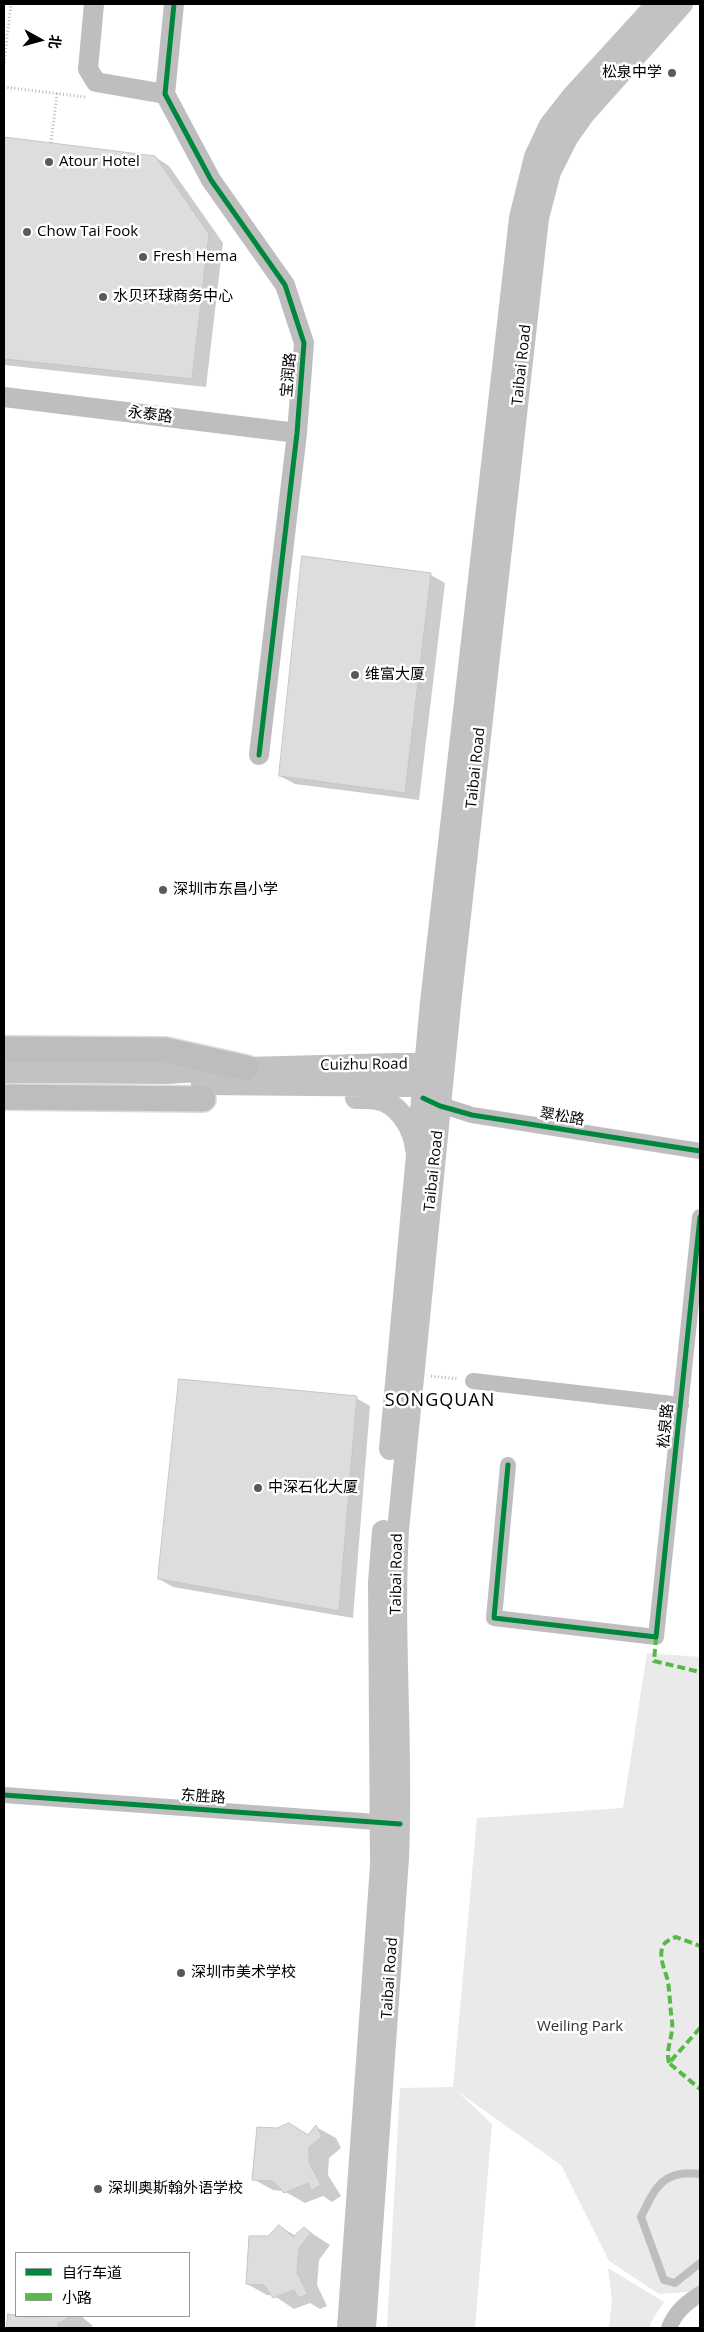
<!DOCTYPE html>
<html>
<head>
<meta charset="utf-8">
<style>
	body { margin:0 }
	#map { position:relative; width:704px; height:2332px; overflow:hidden; background:#fff; font-family:"Open Sans","Noto Sans SC",sans-serif }
	canvas { display:block }
	.frame { position:absolute; inset:0; border:5px solid #000; pointer-events:none }
	.legend { position:absolute; left:15px; top:2252px; width:175px; height:65px; box-sizing:border-box; background:#fff; border:1px solid #999; margin:0; padding:6px 9px; list-style:none; font-size:15px; color:#000 }
	.legend li { display:flex; align-items:center; gap:10px; height:25px }
	.legend b { width:25px; border:1px solid #999 }
	.north { position:absolute; left:15px; top:15px; width:50px; height:50px; -webkit-text-stroke:4px #fff; paint-order:stroke; rotate:97deg; font-size:14px; font-weight:700; line-height:20px; text-align:center; color:#000 }
	.north::after { content:''; display:block; margin:auto; width:18px; height:22px; background:#000; clip-path:polygon(50% 0,100% 100%,50% 72%,0 100%) }
</style>
</head>
<body>
<div id="map">
<canvas width="704" height="2332"></canvas>
<div class="frame"></div>
<ul class="legend">
<li><b style="height:6px;background:#00873e"></b>自行车道</li>
<li><b style="height:6px;background:#58b947"></b>小路</li>
</ul>
<div class="north">北</div>
</div>
<script>
const ctx = document.querySelector('canvas').getContext('2d');
ctx.lineJoin = 'round';
function fillPath(path, color) {
  ctx.fillStyle = color;
  ctx.fill(path, 'evenodd');
}
function trace(path, color, width, dash) {
  ctx.strokeStyle = color;
  ctx.lineWidth = width;
  ctx.lineCap = dash ? 'butt' : 'round';
  ctx.setLineDash(dash || []);
  ctx.stroke(path);
}
function write(font, color, halo, rows, align = 'center') {
  ctx.font = font + ' "Open Sans","Noto Sans SC",sans-serif';
  ctx.lineWidth = 5;
  ctx.setLineDash([]);
  ctx.textBaseline = 'middle';
  ctx.strokeStyle = halo;
  ctx.fillStyle = color;
  for (const [text, x, y, turn = 0] of rows) {
    ctx.save();
    ctx.translate(x, y);
    ctx.rotate((+turn || 0) * Math.PI / 180);
    ctx.textAlign = isNaN(turn) ? turn : align;
    if (halo) ctx.strokeText(text, 0, 0);
    ctx.fillText(text, 0, 0);
    ctx.restore();
  }
}
fillPath(new Path2D(`
	M 647,1653 L 700,1657 L 700,2291 L 659,2294 L 609,2261 L 561,2165 L 457,2091 L 492,2124 L 475,2328 L 387,2328 L 400,2088 L 453,2087 L 477,1818 L 623,1808 Z
	M 608,2268 L 664,2302 L 651,2322 L 650,2328 L 609,2328 L 612,2300 Z`), '#eaeaea');
fillPath(new Path2D(`
	M 4,138 L 155,157 L 169,166 L 223,243 L 206,387 L 4,365 Z
	M 303,558 L 431,575 L 445,583 L 419,800 L 295,784 L 280,776 Z
	M 356,1398 L 370,1406 L 353,1618 L 173,1587 L 159,1579 Z
	M 289,2124 L 309,2135 L 316,2127 L 336,2138 L 341,2148 L 329,2158 L 328,2175 L 341,2196 L 332,2202 L 323,2196 L 305,2203 L 284,2191 L 273,2190 L 253,2179 L 278,2129 Z
	M 279,2226 L 296,2236 L 304,2228 L 330,2245 L 319,2260 L 317,2285 L 327,2306 L 320,2309 L 310,2303 L 294,2309 L 273,2295 L 267,2295 L 247,2284 L 269,2237 Z
	M 10,2316 L 31,2318 L 33,2316 L 81,2316 L 93,2326 L 89,2328 L 8,2328 Z`), '#0003');
const building = new Path2D(`
	M 4,137 L 155,156 L 209,234 L 192,379 L 4,359 Z
	M 302,556 L 431,573 L 405,793 L 279,776 Z
	M 179,1379 L 357,1396 L 339,1611 L 158,1579 Z
	M 289,2123 L 308,2135 L 316,2125 L 322,2137 L 309,2147 L 309,2162 L 321,2185 L 311,2191 L 308,2183 L 284,2193 L 273,2181 L 252,2180 L 257,2127 L 277,2128 Z
	M 279,2225 L 293,2237 L 304,2227 L 311,2233 L 299,2248 L 297,2273 L 308,2294 L 299,2298 L 294,2290 L 273,2298 L 264,2285 L 246,2284 L 249,2236 L 268,2236 Z
	M 8,2314 L 30,2317 L 71,2316 L 58,2324 L 58,2328 L 7,2328 Z`);
fillPath(building, '#ddd');
trace(building, '#c5c5c5', 1);
const primary = new Path2D(`
	M 4,1049 L 165,1050 L 246,1068
	M 4,1097 L 203,1099`);
trace(primary, '#dbdbdb', 28);
trace(new Path2D(`
	M 4,63 L 11,4
	M 4,87 L 85,97
	M 51,143 L 57,93
	M 431,1376 L 458,1379`), '#b8b8b8', 3, [1, 2.5]);
trace(new Path2D(`
	M 700,2174 C 663,2169 655,2188 641,2217 L 664,2280 L 675,2283 L 700,2263`), '#bebebe', 8);
trace(new Path2D(`
	M 431,1102 L 472,1115 L 700,1151
	M 473,1381 L 681,1405
	M 508,1465 L 494,1618 L 656,1637 L 700,1217
	M 4,1795 L 390,1823
	M 669,2328 C 675,2312 686,2303 700,2294`), '#bebebe', 16);
trace(new Path2D(`
	M 94,4 L 88,69 L 96,82 L 165,94
	M 174,4 L 165,94 L 211,180 L 285,285 L 304,343 L 297,433 L 259,755
	M 4,397 L 297,433`), '#bebebe', 20);
trace(new Path2D(`
	M 4,1072 L 167,1073 L 246,1068 L 396,1064 L 426,1064 L 437,1073
	M 202,1084 L 424,1086 L 437,1080
	M 356,1098 C 365,1098 375,1097 384,1101 C 402,1109 414,1130 416,1149
	M 390,1449 L 431,1002 L 520,218 L 535,157 L 550,125 L 572,97 L 657,4
	M 348,2328 L 381,1865 L 379,1582 L 383,1531
	M 365,2328 L 398,1858 C 403,1749 392,1639 398,1530 L 450,1005 L 538,218 L 550,172 L 567,138 L 584,114 L 682,4`), '#c2c2c2', 22);
trace(primary, '#bdbdbd', 25);
trace(new Path2D(`
	M 656,1637 L 654,1661 L 700,1672
	M 700,2028 L 669,2063 L 700,2089
	M 669,2063 C 665,2049 674,2035 672,2021 C 670,2008 670,1995 668,1982 C 666,1972 659,1960 662,1948 C 664,1942 670,1939 676,1937 L 700,1946`), '#58b947', 4, [8, 4]);
trace(new Path2D(`
	M 174,4 L 165,94 L 211,180 L 285,285 L 304,343 L 297,433 L 259,755
	M 423,1098 L 440,1106 L 472,1115 L 700,1151
	M 508,1465 L 494,1618 L 656,1637 L 700,1217
	M 4,1795 L 400,1824`), '#00873e', 5);
for (const [x, y, r, color] of [
	[672,73,5,"#595959"],
	[49,162,5,"#595959"],
	[27,232,5,"#595959"],
	[143,257,5,"#595959"],
	[103,297,5,"#595959"],
	[355,675,5,"#595959"],
	[163,890,5,"#595959"],
	[258,1488,5,"#595959"],
	[181,1973,5,"#595959"],
	[98,2189,5,"#595959"]
]) {
  const dot = new Path2D();
  dot.arc(x, y, r, 0, 2 * Math.PI);
  ctx.fillStyle = color;
  ctx.fill(dot);
  trace(dot, '#fff', 2);
}
write('15px', '#000', '#fff', [
	["松泉中学",662,73,"right"],
	["Atour Hotel",59,162],
	["Chow Tai Fook",37,232],
	["Fresh Hema",153,257],
	["水贝环球商务中心",113,297],
	["维富大厦",365,675],
	["深圳市东昌小学",173,890],
	["中深石化大厦",268,1488],
	["深圳市美术学校",191,1973],
	["深圳奥斯翰外语学校",108,2189]
], 'left');
write('15px', '#000', '#fff', [
	["Taibai Road",522,365,-84],
	["宝润路",289,375,-85],
	["永泰路",150,415,7],
	["Taibai Road",476,768,-84],
	["Cuizhu Road",364,1065,-1],
	["翠松路",562,1117,9],
	["Taibai Road",434,1171,-84],
	["松泉路",666,1426,-84],
	["Taibai Road",397,1574,-89],
	["东胜路",203,1797,4],
	["Taibai Road",390,1978,-86]
]);
write('15px', '#303030', '#fff', [
	["Weiling Park",580,2027]
]);
ctx.letterSpacing = '1px';
write('18px', '#000', '#fff', [
	["SONGQUAN",440,1401]
]);
ctx.letterSpacing = '0px';
</script>
</body>
</html>
